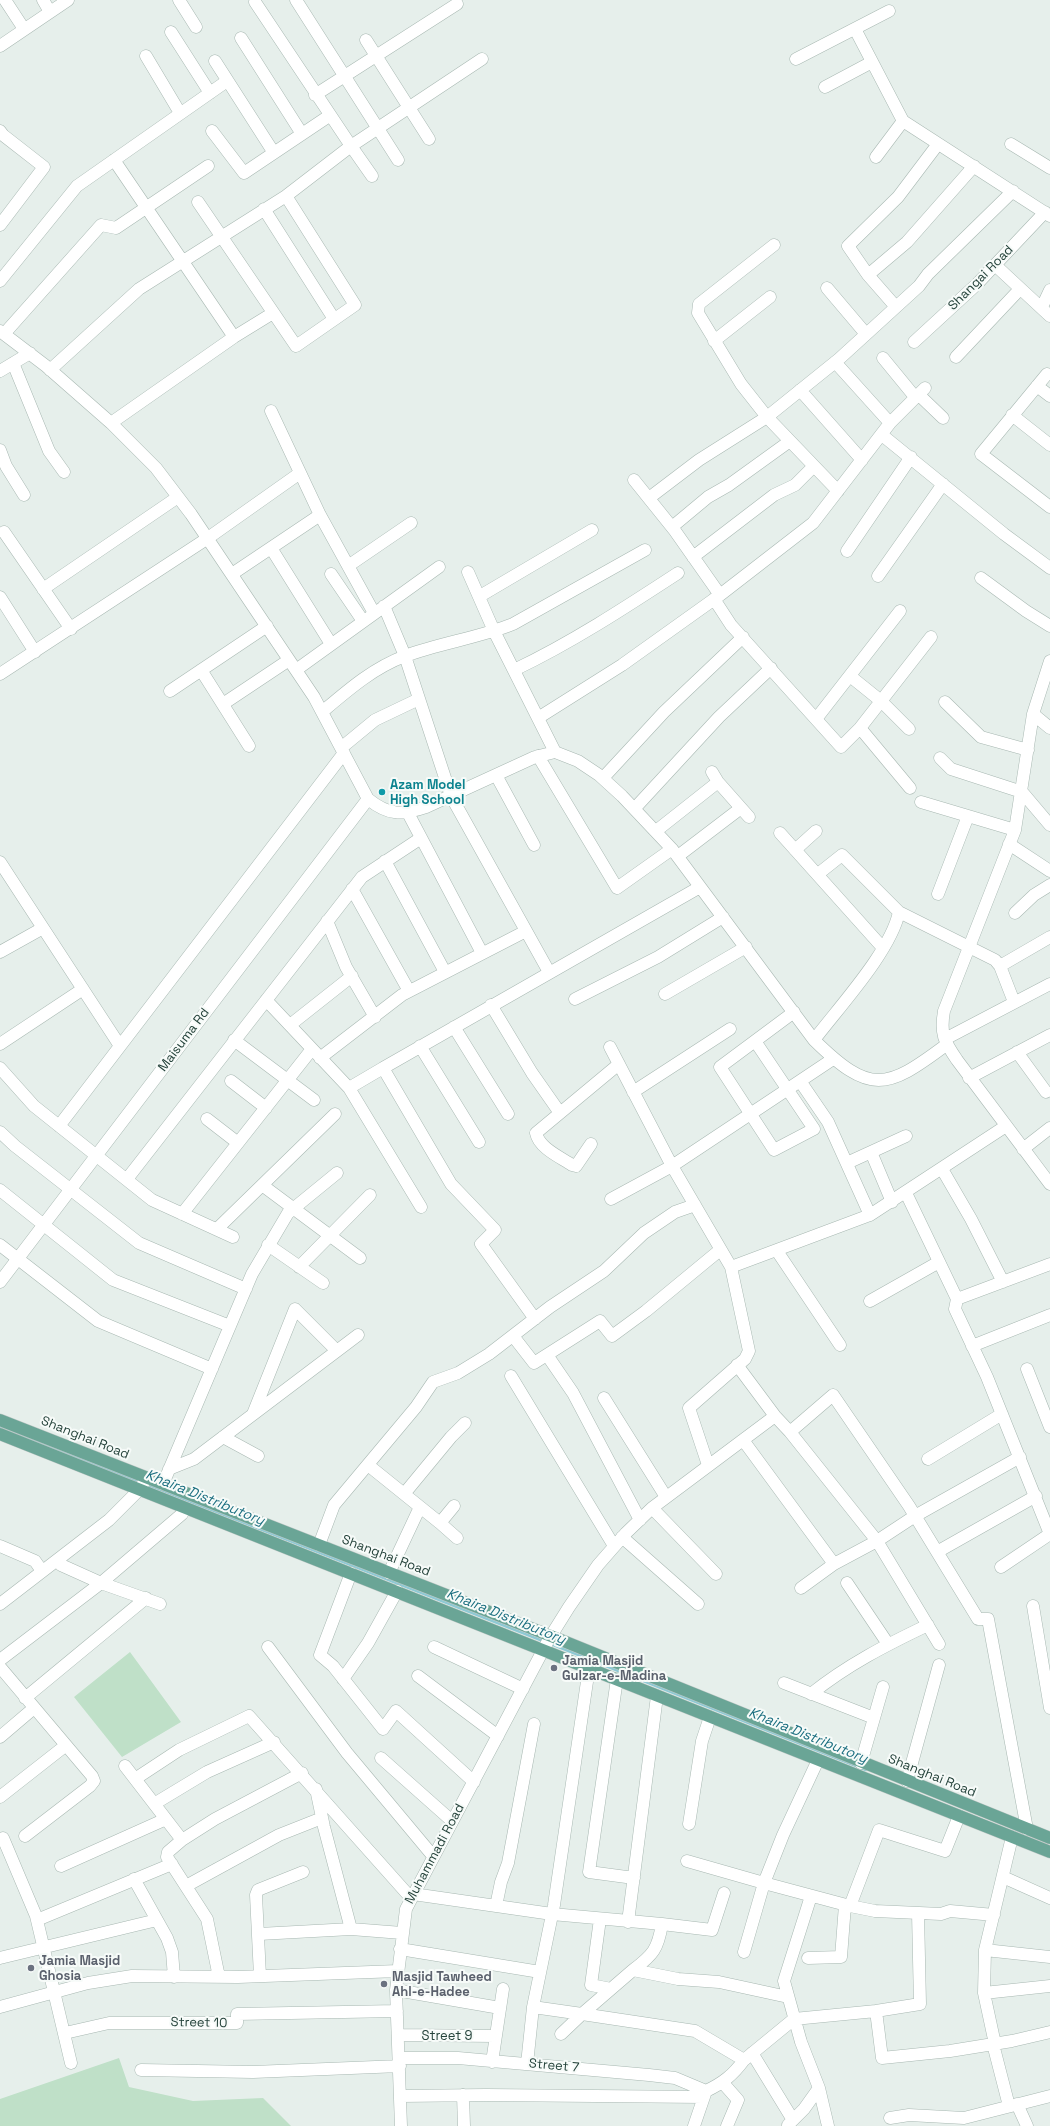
<!DOCTYPE html>
<html>
<head>
<meta charset="utf-8">
<style>
	body { margin:0 }
	canvas { display:block; background:#e6efeb }
</style>
</head>
<body>
<canvas width="1050" height="2126"></canvas>
<script>
const ctx = document.querySelector('canvas').getContext('2d');
ctx.lineJoin = 'round';
function fillPath(path, color) {
  ctx.fillStyle = color;
  ctx.fill(path, 'evenodd');
}
function trace(path, color, width, dash) {
  ctx.strokeStyle = color;
  ctx.lineWidth = width;
  ctx.lineCap = dash ? 'butt' : 'round';
  ctx.setLineDash(dash || []);
  ctx.stroke(path);
}
function write(font, color, halo, rows, align = 'center') {
  ctx.font = font + ' "Space Grotesk",sans-serif';
  ctx.lineWidth = 4;
  ctx.setLineDash([]);
  ctx.textBaseline = 'middle';
  ctx.strokeStyle = halo;
  ctx.fillStyle = color;
  for (const [text, x, y, turn = 0] of rows) {
    ctx.save();
    ctx.translate(x, y);
    ctx.rotate((+turn || 0) * Math.PI / 180);
    ctx.textAlign = isNaN(turn) ? turn : align;
    if (halo) ctx.strokeText(text, 0, 0);
    ctx.fillText(text, 0, 0);
    ctx.restore();
  }
}
fillPath(new Path2D(`
	M 130,1652 L 181,1722 L 122,1757 L 74,1697 Z
	M 119,2058 L 129,2087 L 193,2101 L 263,2098 L 291,2126 L 0,2126 L 0,2099 Z`), '#bfe0c8');
trace(new Path2D(`
	M 0,1427 L 139,1482
	M 146,1484 L 543,1641
	M 551,1644 L 866,1770`), '#8ec9d4', 2.5);
const minor = new Path2D(`
	M 5,0 L 24,29
	M 43,0 L 50,12
	M 179,0 L 196,27
	M 296,0 L 398,160
	M 255,2 L 351,146 L 482,59
	M 855,29 L 903,121 L 1050,216
	M 171,32 L 210,93
	M 241,38 L 302,134
	M 366,40 L 429,139
	M 0,46 L 68,0
	M 146,56 L 180,113
	M 796,59 L 889,11
	M 215,61 L 274,153
	M 825,87 L 872,62
	M 315,95 L 457,4
	M 0,131 L 3,135 L 44,167 L 0,225
	M 212,131 L 244,173 L 329,116
	M 1011,144 L 1050,168
	M 876,157 L 903,121
	M 114,160 L 234,337
	M 198,202 L 296,346 L 355,305 L 286,196 L 351,146 L 372,176
	M 264,209 L 334,319
	M 995,265 L 1050,316
	M 868,275 L 907,242 L 974,166
	M 0,281 L 77,186 L 227,81
	M 827,288 L 866,334
	M 896,307 L 868,275 L 848,246 L 898,197 L 938,144
	M 1042,307 L 1050,290
	M 0,331 L 46,366 L 111,423 L 156,468 L 191,514 L 314,697 L 368,799 C 389,816 402,815 426,807 L 535,757 L 555,752 L 578,761 L 599,775 L 622,796 L 672,849 L 814,1040 C 870,1095 886,1090 946,1045
	M 4,334 L 101,225 L 116,228 L 208,166
	M 714,341 L 770,297
	M 914,342 L 977,284 L 1045,212
	M 956,357 L 1020,289
	M 883,358 L 915,397
	M 13,363 L 49,451 L 64,472
	M 50,370 L 139,289 L 286,196
	M 0,371 L 30,353
	M 1047,374 L 981,454 L 1050,507
	M 1037,386 L 1050,396
	M 800,390 L 862,460
	M 918,394 L 943,418
	M 271,411 L 320,515 L 374,613
	M 1012,415 L 1050,445
	M 111,423 L 234,337 L 273,313
	M 890,423 L 925,388
	M 882,435 L 1004,534 L 1050,568
	M 0,450 L 6,466 L 24,495
	M 634,480 L 675,531 L 720,595
	M 838,491 L 767,417 L 839,359 L 919,286 L 928,274 L 1013,191
	M 649,498 L 699,460 L 767,417 L 741,384 L 698,313 L 699,304 L 774,245
	M 672,527 L 708,497 L 729,485 L 790,441
	M 4,532 L 71,629
	M 271,548 L 331,644
	M 847,551 L 911,457
	M 693,557 L 774,495 L 795,485 L 814,466
	M 348,566 L 411,523
	M 468,572 L 494,631 L 555,752
	M 232,574 L 320,515
	M 331,574 L 363,621
	M 878,576 L 943,484
	M 981,578 L 1026,611 L 1050,626
	M 43,589 L 178,497
	M 480,596 L 592,530
	M 0,597 L 35,652
	M 714,599 L 731,625 L 841,747 L 860,728 L 931,637
	M 384,606 L 405,656 L 451,796 L 549,972
	M 1050,661 L 1033,714 L 1015,830 L 944,1011 C 940,1034 944,1041 957,1060 L 1050,1184
	M 201,670 L 249,746
	M 296,670 L 439,567
	M 514,670 C 571,643 626,607 678,573
	M 0,674 L 208,538 L 300,473
	M 850,676 L 881,701 L 909,729
	M 170,691 L 267,626
	M 945,702 L 981,737 L 1028,750
	M 223,704 L 289,660
	M 322,712 C 348,690 373,668 405,656 C 440,643 478,638 513,624 L 645,550
	M 1033,714 L 1050,728
	M 538,718 L 622,665 L 720,595 L 813,523 L 890,423 L 835,362
	M 816,719 L 900,611
	M 860,728 L 910,788
	M 341,748 L 375,720 L 419,699
	M 538,756 L 617,888 L 672,849
	M 940,758 L 951,769 L 1022,792 L 1050,825
	M 712,772 L 718,782 L 749,817
	M 496,775 L 534,845
	M 603,778 L 664,712 L 743,637
	M 921,802 L 1015,830
	M 635,808 L 719,717 L 771,668
	M 408,813 L 482,953
	M 656,831 L 718,782
	M 780,833 L 883,948
	M 1009,844 L 1050,871
	M 795,850 L 816,831
	M 678,856 L 741,808
	M 385,861 L 445,972
	M 0,862 L 120,1046
	M 352,889 L 409,991
	M 938,894 L 968,816
	M 899,912 L 995,960 L 1000,966 L 1014,1002
	M 1015,913 L 1034,895 L 1050,885
	M 327,921 L 346,967 L 375,1017
	M 0,952 L 43,928
	M 1000,966 L 1050,937
	M 665,994 L 746,947
	M 575,999 L 658,957 L 723,917
	M 266,1000 L 349,1088 L 421,1207
	M 491,1005 L 532,1073 L 560,1113
	M 290,1025 L 352,976
	M 454,1027 L 508,1114
	M 945,1039 L 1050,984
	M 234,1040 L 314,1100
	M 814,1040 C 839,1007 891,951 899,912 L 842,855 L 818,874
	M 755,1041 L 814,1129 L 774,1150 L 720,1067 L 794,1012
	M 0,1044 L 83,989
	M 420,1046 L 479,1142
	M 610,1047 L 672,1166 L 731,1267 L 749,1351 L 745,1359 L 689,1408 L 708,1465
	M 1017,1052 L 1046,1092
	M 320,1058 L 402,995 L 526,931
	M 833,1059 L 800,1081 L 828,1122 L 870,1215
	M 0,1068 L 34,1106 L 152,1200 L 233,1237
	M 383,1068 L 700,887
	M 969,1078 L 1050,1035
	M 231,1081 L 266,1108
	M 349,1088 L 383,1068 L 451,1184 L 495,1230 L 481,1244 L 535,1319
	M 633,1092 L 730,1029
	M 207,1119 L 238,1143
	M 59,1126 L 344,753
	M 0,1132 L 15,1146 L 139,1243 L 246,1289
	M 591,1144 L 576,1166 L 572,1165 C 560,1157 539,1148 536,1133 L 619,1064
	M 1023,1149 L 1050,1128
	M 871,1152 L 892,1202
	M 847,1163 L 906,1136
	M 942,1169 L 971,1219 L 1003,1282
	M 127,1179 L 362,877 L 421,838
	M 262,1185 L 360,1258
	M 0,1190 L 113,1280 L 230,1326
	M 906,1193 L 957,1299 L 955,1309 L 987,1377 L 1050,1534
	M 611,1199 L 672,1166 L 800,1081
	M 182,1214 L 312,1049
	M 217,1229 L 335,1114
	M 0,1245 L 98,1321 L 212,1369
	M 268,1245 L 323,1283
	M 777,1251 L 840,1345
	M 299,1267 L 370,1195
	M 731,1267 L 870,1215 L 1006,1126
	M 0,1282 L 368,799
	M 957,1299 L 1050,1264
	M 870,1301 L 939,1262
	M 513,1336 L 534,1363 L 600,1321 L 612,1336 L 646,1311 L 720,1250
	M 972,1346 L 1050,1315
	M 547,1355 L 573,1393 L 640,1520
	M 737,1365 L 775,1416 L 790,1432 L 877,1541 L 939,1644
	M 1027,1369 L 1050,1427
	M 511,1376 L 614,1546
	M 604,1398 L 666,1497
	M 253,1414 L 295,1309 L 337,1351
	M 790,1432 L 833,1395 L 909,1506 L 978,1619 L 988,1619 L 1027,1829
	M 223,1437 L 258,1456
	M 743,1440 L 834,1564 L 801,1588
	M 928,1459 L 1002,1414
	M 368,1465 L 440,1523 L 454,1506
	M 169,1469 L 194,1459 L 358,1335
	M 163,1484 L 252,1274 L 288,1213 L 337,1173
	M 404,1494 L 451,1437 L 465,1423
	M 652,1508 L 716,1574
	M 440,1523 L 457,1538
	M 622,1537 L 698,1604
	M 319,1545 L 334,1505 L 416,1407 L 433,1382 L 458,1373 L 489,1354 L 550,1307 L 604,1271 L 644,1233 L 675,1212 L 695,1205
	M 0,1546 L 35,1561 L 42,1571
	M 937,1552 L 1036,1496
	M 57,1561 L 61,1565 L 101,1583 L 160,1604
	M 834,1564 L 877,1541 L 915,1516 L 1020,1457
	M 1001,1567 L 1050,1534
	M 351,1573 L 320,1655 L 333,1666 L 383,1729 L 396,1711 L 474,1782
	M 389,1573 L 420,1507
	M 847,1583 L 888,1644
	M 0,1604 L 109,1520 L 140,1489 L 144,1482
	M 1033,1606 L 1050,1708
	M 268,1647 L 347,1753 L 433,1856
	M 434,1647 L 523,1689
	M 0,1660 L 101,1583 L 182,1514 L 184,1508
	M 0,1667 L 92,1776 L 94,1781 L 90,1786 L 25,1836
	M 418,1676 L 498,1736
	M 343,1679 L 368,1643 L 397,1591
	M 617,1679 L 589,1872 L 634,1878
	M 784,1683 L 874,1718
	M 811,1694 C 847,1665 886,1645 928,1625
	M 25,1698 L 146,1598
	M 0,1737 L 34,1708
	M 381,1758 L 452,1821
	M 818,1760 L 783,1835 L 764,1883 L 850,1906
	M 861,1763 L 883,1687
	M 125,1766 L 182,1840 L 168,1852 L 167,1857 L 207,1919 L 219,1977
	M 135,1779 L 179,1750 L 249,1716 L 411,1898
	M 907,1781 L 939,1665
	M 316,1789 L 324,1827 L 351,1929
	M 0,1797 L 65,1746
	M 154,1804 L 207,1772 L 274,1742
	M 959,1816 L 945,1851 L 879,1830 L 850,1906 L 875,1911 L 941,1914 L 950,1911 L 994,1915
	M 689,1824 L 702,1741 L 710,1717
	M 3,1838 L 36,1916 L 71,2063
	M 182,1840 L 215,1819 L 302,1773
	M 687,1861 L 764,1883 L 744,1952
	M 61,1866 L 166,1819
	M 1003,1877 L 1050,1898
	M 134,1879 L 167,1938 L 172,1952 L 174,1977
	M 186,1886 L 279,1835 L 322,1818
	M 413,1894 L 552,1914 L 662,1924 C 658,1949 653,1955 633,1970
	M 811,1896 L 784,1981 L 801,2042 L 819,2088 L 828,2126
	M 496,1906 L 501,1882 L 508,1863 L 534,1724
	M 600,1919 L 591,1985 L 611,1989
	M 37,1920 L 172,1864
	M 628,1922 L 657,1696
	M 662,1924 L 712,1930 L 724,1893
	M 259,1934 L 351,1929 L 402,1933
	M 400,1949 L 540,1972
	M 985,1950 L 1050,1957
	M 0,1958 L 157,1920
	M 808,1958 L 841,1957 L 845,1905
	M 260,1976 L 256,1895 L 258,1890 L 303,1872
	M 396,1990 L 500,2008
	M 984,1993 L 1050,1986
	M 0,2007 L 88,1983 L 132,1976 L 238,1977 L 398,1971
	M 533,2007 L 582,2014 L 633,1970 L 678,1979 L 719,1982 L 788,1997
	M 876,2011 L 920,2004 L 918,1913
	M 65,2033 L 109,2023 L 237,2023 L 237,2014 L 397,2011
	M 561,2034 L 582,2014 L 695,2031 L 744,2060 L 794,2019 L 876,2011 L 882,2058 L 950,2051 L 1012,2041 L 1050,2032
	M 398,2035 L 495,2036
	M 993,2044 L 1009,2106
	M 995,2044 L 984,1993 L 985,1950 L 1012,1837
	M 752,2053 L 793,2120
	M 399,2058 L 458,2058 L 649,2075 L 675,2078 L 706,2091
	M 492,2062 L 503,1989
	M 527,2064 L 533,2007 L 554,1905 L 589,1668
	M 141,2070 L 253,2072 L 400,2066
	M 723,2083 L 738,2100 L 727,2126
	M 463,2095 L 464,2126
	M 401,2096 L 486,2095 L 704,2097
	M 1017,2104 L 1027,2126
	M 890,2118 L 909,2115 L 964,2118 L 1050,2096
	M 788,2125 L 804,2109 L 819,2088
	M 401,2126 L 396,1990 L 406,1909 L 549,1639 L 569,1607 L 598,1565 L 626,1533 L 652,1508 L 775,1416
	M 694,2126 L 706,2091 C 723,2083 733,2075 744,2060`);
const major = new Path2D(`
	M 0,1420 L 551,1636 L 1050,1838
	M 0,1434 L 1050,1852`);
trace(minor, '#a8b8b2', 13);
trace(major, '#c2cac8', 13);
trace(minor, '#fff', 12);
trace(major, '#6aa596', 12);
for (const [x, y, r, color] of [
	[382,792,4,"#0f9aa8"],
	[554,1668,4,"#6b7280"],
	[31,1968,4,"#6b7280"],
	[384,1984,4,"#6b7280"]
]) {
  const dot = new Path2D();
  dot.arc(x, y, r, 0, 2 * Math.PI);
  ctx.fillStyle = color;
  ctx.fill(dot);
  trace(dot, '#f7fbf9', 1.5);
}
write('13px', '#24423a', '#f7fbf9', [
	["Shangai Road",981,278,-45],
	["Maisuma Rd",184,1040,-53],
	["Shanghai Road",85,1438,22],
	["Shanghai Road",386,1556,21],
	["Shanghai Road",932,1776,22],
	["Muhammadi Road",435,1854,-62],
	["Street 10",199,2023,1],
	["Street 9",447,2036],
	["Street 7",554,2066,5]
]);
write('bold 13px', '#0d838f', '#f7fbf9', [
	["Azam Model",390,785],
	["High School",390,800]
], 'left');
write('bold 13px', '#5b616d', '#f7fbf9', [
	["Jamia Masjid",562,1661],
	["Gulzar-e-Madina",562,1676],
	["Jamia Masjid",39,1961],
	["Ghosia",39,1976],
	["Masjid Tawheed",392,1977],
	["Ahl-e-Hadee",392,1992]
], 'left');
write('italic 14px', '#1c6f80', '#f7fbf9', [
	["Khaira Distributory",205,1498,22],
	["Khaira Distributory",506,1617,22],
	["Khaira Distributory",808,1736,22]
]);
</script>
</body>
</html>
